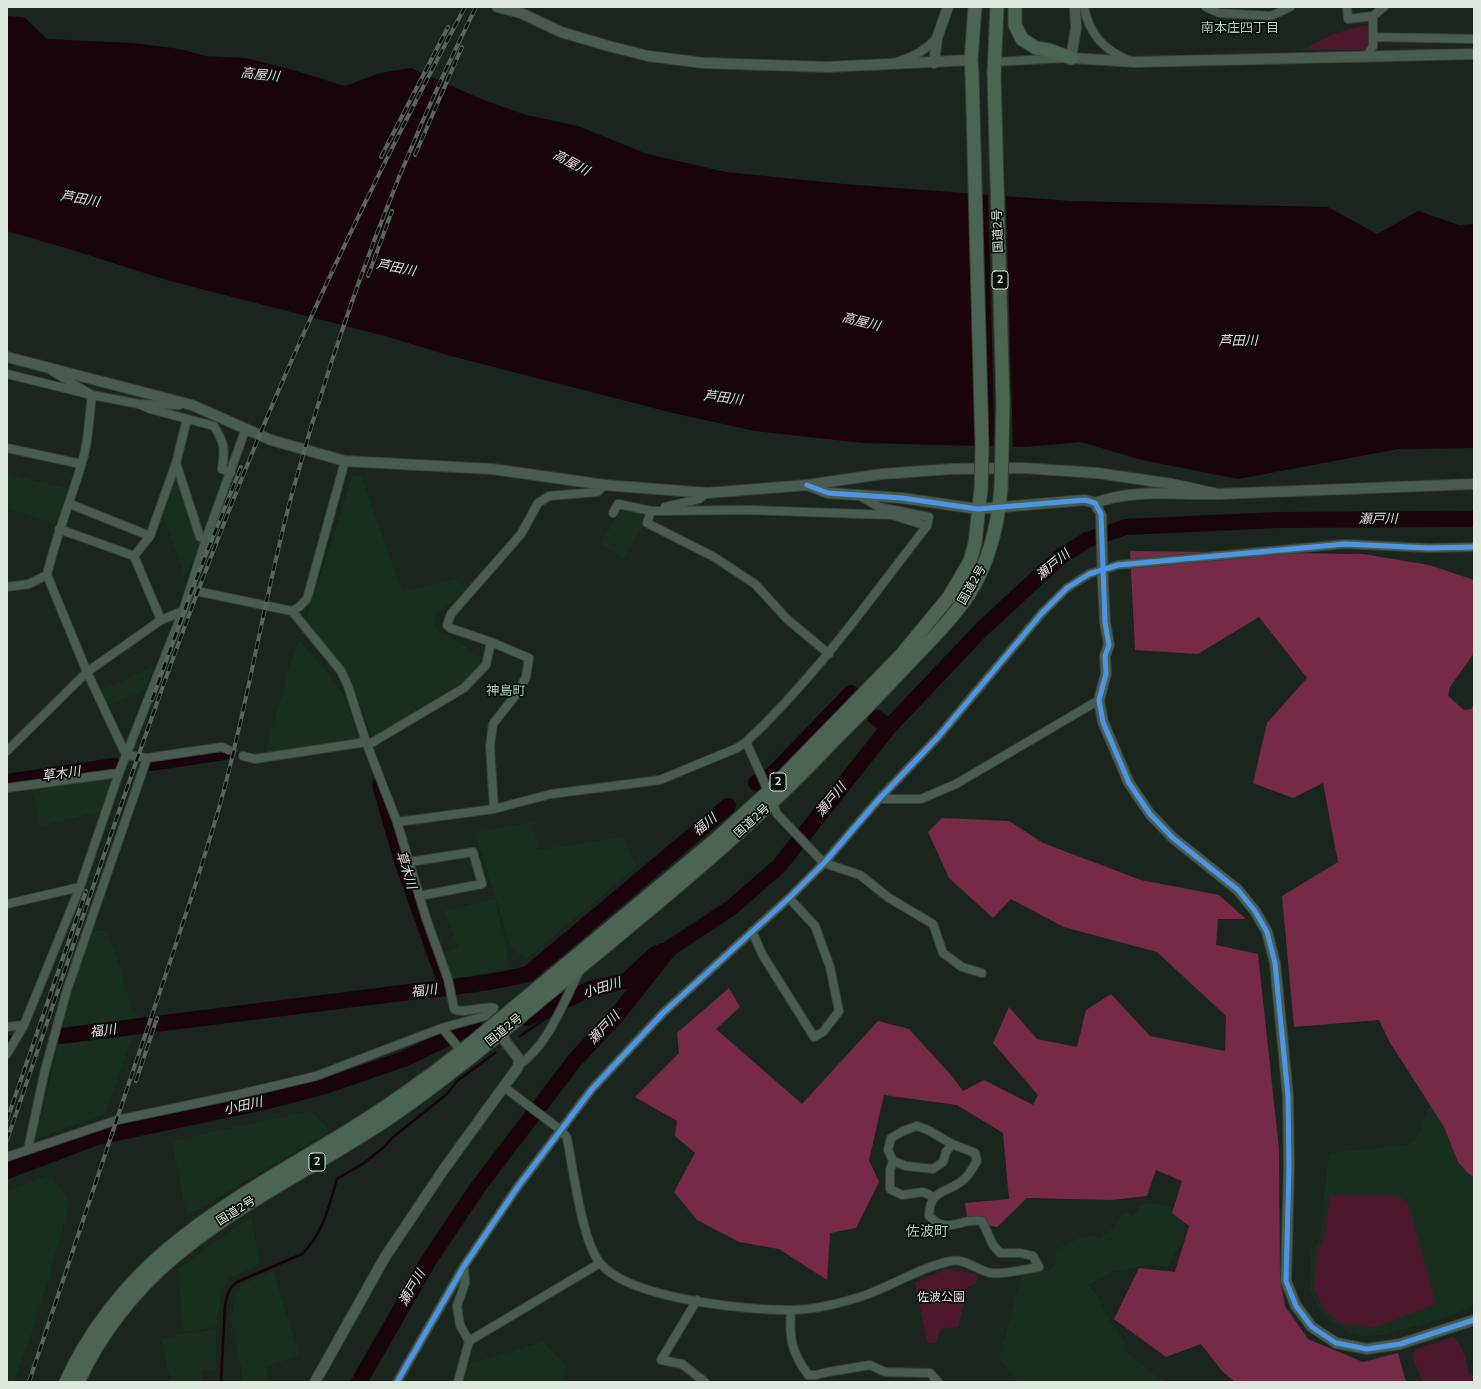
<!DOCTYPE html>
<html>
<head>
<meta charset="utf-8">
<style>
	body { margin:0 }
	#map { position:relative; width:1481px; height:1389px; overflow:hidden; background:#1a251d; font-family:Mulish,sans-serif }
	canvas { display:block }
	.frame { position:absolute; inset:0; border:8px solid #dde9df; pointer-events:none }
</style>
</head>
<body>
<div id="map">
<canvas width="1481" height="1389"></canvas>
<div class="frame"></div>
</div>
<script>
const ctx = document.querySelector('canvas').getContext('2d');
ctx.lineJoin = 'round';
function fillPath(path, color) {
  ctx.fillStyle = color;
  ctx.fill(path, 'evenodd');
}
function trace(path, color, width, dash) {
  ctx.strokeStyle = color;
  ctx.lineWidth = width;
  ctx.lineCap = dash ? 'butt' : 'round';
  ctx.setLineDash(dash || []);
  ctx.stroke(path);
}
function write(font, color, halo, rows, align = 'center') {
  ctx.font = font + ' Mulish,"Noto Sans JP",sans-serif';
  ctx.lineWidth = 3.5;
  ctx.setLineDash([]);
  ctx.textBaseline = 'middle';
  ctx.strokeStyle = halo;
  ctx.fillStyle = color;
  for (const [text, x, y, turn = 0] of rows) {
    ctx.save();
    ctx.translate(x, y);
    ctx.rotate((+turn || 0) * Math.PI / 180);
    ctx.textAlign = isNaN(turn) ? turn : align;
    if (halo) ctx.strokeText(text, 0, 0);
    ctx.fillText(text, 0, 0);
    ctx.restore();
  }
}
fillPath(new Path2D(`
	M 175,471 L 200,543 L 185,577 L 161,509 Z
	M 7,474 L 69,489 L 56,524 L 7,508 Z
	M 361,475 L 402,592 L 456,579 L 467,589 L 434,617 L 436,630 L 456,640 L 480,658 L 480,665 L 472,675 L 372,738 L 356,693 L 348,676 L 304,626 L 352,477 Z
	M 622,510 L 638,512 L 644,516 L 645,524 L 623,558 L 600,543 Z
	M 298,639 L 337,684 L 346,699 L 361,744 L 263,760 Z
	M 154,666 L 144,691 L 107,706 L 101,691 Z
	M 107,777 L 112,783 L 101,811 L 41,826 L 31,788 Z
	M 533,822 L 538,850 L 624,837 L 636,867 L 527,958 L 512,950 L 475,833 Z
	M 495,899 L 510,968 L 451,979 L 442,955 L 458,946 L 444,911 Z
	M 90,931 L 107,931 L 120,967 L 133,1014 L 140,1016 L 105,1114 L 36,1139 L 67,1009 Z
	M 1432,1107 L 1444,1127 L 1458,1162 L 1467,1172 L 1474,1177 L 1474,1305 L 1449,1317 L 1383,1335 L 1363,1336 L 1346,1331 L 1329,1320 L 1319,1309 L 1310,1291 L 1311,1251 L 1319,1241 L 1329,1153 L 1406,1145 L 1416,1139 L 1421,1129 L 1427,1109 Z
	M 310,1111 L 330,1131 L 197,1210 L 186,1213 L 172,1141 Z
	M 51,1175 L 70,1202 L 37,1318 L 14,1382 L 7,1382 L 7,1191 Z
	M 1153,1203 L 1173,1208 L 1185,1223 L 1184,1239 L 1167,1267 L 1150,1265 L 1113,1271 L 1088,1285 L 1098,1297 L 1105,1313 L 1124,1341 L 1127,1353 L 1165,1382 L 1019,1382 L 999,1359 L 1023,1272 L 1051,1270 L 1056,1261 L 1056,1250 L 1081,1237 L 1093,1235 L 1099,1238 L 1109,1232 L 1125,1212 L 1133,1216 L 1140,1206 Z
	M 251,1216 L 260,1265 L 230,1278 L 226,1282 L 222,1290 L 216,1327 L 183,1332 L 178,1269 Z
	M 273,1270 L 299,1356 L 266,1366 L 269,1382 L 241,1382 L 242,1370 L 231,1320 L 236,1293 L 243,1284 Z
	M 216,1330 L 216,1371 L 202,1370 L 201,1382 L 171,1382 L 161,1339 L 183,1334 Z
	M 543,1342 L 567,1366 L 564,1382 L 464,1382 L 468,1364 Z`), '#182f20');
fillPath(new Path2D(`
	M 1371,25 L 1370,50 L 1304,50 C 1330,34 1341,30 1371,25 Z
	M 1330,1195 L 1397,1195 L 1408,1203 L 1436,1304 L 1376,1327 L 1342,1324 L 1326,1312 L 1314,1290 L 1317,1250 L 1324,1240 Z
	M 946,1269 L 978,1274 L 976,1284 L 968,1286 L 958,1327 L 941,1329 L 935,1344 L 927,1342 L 915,1282 Z
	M 1453,1337 C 1464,1345 1466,1363 1470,1375 L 1474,1375 L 1474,1382 L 1422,1382 L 1412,1355 L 1416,1349 Z`), '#4d182d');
fillPath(new Path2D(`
	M 1130,551 L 1363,554 L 1429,565 L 1474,580 L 1474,653 L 1450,687 L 1448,696 L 1464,710 L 1471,709 L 1474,705 L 1474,1177 L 1467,1172 L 1458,1162 L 1444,1127 L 1389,1041 L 1379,1020 L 1294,1027 L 1282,896 L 1338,862 L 1323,783 L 1293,798 L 1253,783 L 1267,723 L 1307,678 L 1259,617 L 1198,654 L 1135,650 Z
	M 942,818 L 1009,821 L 1043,843 L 1141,880 L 1219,895 L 1246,919 L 1218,919 L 1216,945 L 1258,954 L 1279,1149 L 1280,1278 L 1285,1306 L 1308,1339 L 1363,1362 L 1398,1353 L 1406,1382 L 1235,1382 L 1222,1371 L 1201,1344 L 1166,1357 L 1114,1319 L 1139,1268 L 1175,1272 L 1189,1226 L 1172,1213 L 1182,1181 L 1156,1170 L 1147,1196 L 1112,1200 L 1027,1198 L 997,1227 L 968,1222 L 965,1203 L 1009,1199 L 1003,1133 L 957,1105 L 884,1095 L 869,1160 L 879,1182 L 856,1228 L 830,1233 L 827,1280 L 779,1249 L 739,1242 L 697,1220 L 674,1192 L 695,1153 L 675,1136 L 677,1121 L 635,1097 L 679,1053 L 677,1033 L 729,988 L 740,1007 L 716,1029 L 802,1104 L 878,1021 L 909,1029 L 951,1075 L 963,1091 L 984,1080 L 1033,1105 L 1038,1095 L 993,1043 L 1009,1007 L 1037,1039 L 1077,1047 L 1086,1010 L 1111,994 L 1150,1036 L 1225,1051 L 1226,1016 L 1157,952 L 1064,927 L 1011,899 L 993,918 L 949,878 L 928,832 Z`), '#762a48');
fillPath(new Path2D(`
	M 7,16 L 24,17 L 47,39 L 133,43 L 180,49 L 205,56 L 246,58 L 296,71 L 345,86 L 380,73 L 411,68 L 481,99 L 526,115 L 578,126 L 647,154 L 726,172 L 844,184 L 1071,201 L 1328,207 L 1377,234 L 1418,211 L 1459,225 L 1474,224 L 1474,448 L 1398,449 L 1238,479 L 1142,460 L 1081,442 L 1025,447 L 863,443 L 755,431 L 673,413 L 451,356 L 385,336 L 170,281 L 69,249 L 7,231 Z`), '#19040b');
fillPath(new Path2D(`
	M 988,193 L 1006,194 L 1013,448 L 993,448 L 994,417 Z`), '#1a251d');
trace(new Path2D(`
	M 566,1004 L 583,992
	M 520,1036 L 557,1011
	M 221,1382 L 225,1306 C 227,1295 228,1289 237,1282 L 302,1254 C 323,1234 329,1206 337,1179 L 364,1163 L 384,1147 L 392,1138 L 447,1094 L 457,1081 L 495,1053`), '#19040b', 2.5);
trace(new Path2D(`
	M 875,717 L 889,727
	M 151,763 L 224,752
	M 7,782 L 114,766
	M 756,783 L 772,775 L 851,693 L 854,696
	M 380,785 L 402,861 L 442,973 L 445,987
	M 527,1018 L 590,989 L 626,981 L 655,954 L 663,951
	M 61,1036 C 167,1023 273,1010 378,996 C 428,989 480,986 528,974 L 728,806
	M 7,1043 L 8,1043
	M 7,1171 L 97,1137 L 264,1102 L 325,1086 L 404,1059 L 474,1025
	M 359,1382 L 429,1260 L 478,1187 L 574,1061 L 617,1015 L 670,948 L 731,908 L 779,866 L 889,727 L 982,629 L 1060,557 L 1087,540 L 1126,527 L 1276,520 L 1474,519`), '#19040b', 16);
trace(new Path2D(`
	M 229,750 L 243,756`), '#37423a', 8, [8, 4]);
const minor = new Path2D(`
	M 1084,7 C 1089,34 1104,50 1128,60
	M 1206,7 L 1219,13 L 1271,16 L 1290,7
	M 1347,7 L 1348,19 L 1373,16 L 1384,7
	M 1373,37 L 1474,39
	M 1367,56 L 1373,46 L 1373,16
	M 899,61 C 914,57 926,50 937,38
	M 994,62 L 1064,58
	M 7,374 L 92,395 L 139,404 L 150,409 L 214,426 C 225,444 225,449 222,469 L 231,473
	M 143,404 L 179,405
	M 7,448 L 81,464
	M 176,463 L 200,537 L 206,539
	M 860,496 L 879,507 L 929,517 L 927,526
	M 70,504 L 150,536
	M 665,507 L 699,499 L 707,493
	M 651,511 L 647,523 L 714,557 L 755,584 L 787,619 L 829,654
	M 613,513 L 618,504 L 651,511 L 748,510 L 892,515 L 927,526 C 869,600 815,678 746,742 L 761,775 L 777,814 L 820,859 L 830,865 L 860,875 L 889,898 L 933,924 L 943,953 L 962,967 L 982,973
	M 59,529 L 134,556 L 161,620
	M 134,556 L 150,536 L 176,463 L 187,419
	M 7,587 L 29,584 L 47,575 C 56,535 72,498 83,459 C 89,439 89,416 92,395 L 52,371
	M 191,590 L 292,611 L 299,607 L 307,599 L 345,461
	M 292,611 L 341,671 L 348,686 L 366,742
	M 491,642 L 529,658 L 526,677 L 518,692 L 493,724 L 490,746 L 494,809
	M 368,745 L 464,688 L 486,665 L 491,642 L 450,628 L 447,625 L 451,614 L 521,534 L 538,503 L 549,496 L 597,492 L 605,485
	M 7,751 L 87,672 L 161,620 L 183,611
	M 243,756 L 255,759 L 366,742 L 397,822 L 426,918 L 448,979 L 454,1009 C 465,1015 482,1005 494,1008
	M 147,758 L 222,747 L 229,750
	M 7,788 L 119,773
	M 879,799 L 921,799 L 956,784 L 1099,700
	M 397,822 L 494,809 L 551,794 L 660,780 L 737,748 L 746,742
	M 409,862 L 473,852 L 482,884 L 419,896
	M 7,904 L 80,887
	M 752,931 L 762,954 L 814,1037 L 823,1032 L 839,1011 L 830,967 L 815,926 L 789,898
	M 7,1027 L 24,1025
	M 442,1028 L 485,1016 L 494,1008
	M 7,1054 L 24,1025 L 80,887 L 119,773 L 183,611 L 206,539 L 246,428
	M 519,1065 C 549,1044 563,1003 579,972
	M 504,1087 L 562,1131 L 567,1138 C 573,1168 582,1242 600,1263 C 629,1299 746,1310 790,1310 C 811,1310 833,1305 853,1299 C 887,1290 916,1268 951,1261 C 965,1258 978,1271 991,1273 C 1004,1275 1026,1269 1039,1267 L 1033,1256 L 1020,1253 L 1000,1253 L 993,1245 L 982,1221 C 961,1217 948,1236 929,1216 C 930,1189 945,1194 962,1181 C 969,1176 973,1167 977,1161 L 975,1153 L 952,1144 L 928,1130 L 917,1126 L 903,1131 L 891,1138 L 888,1150 L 893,1161 L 906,1166 L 933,1169 L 943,1162 L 946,1152 L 952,1144
	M 28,1149 L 45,1070 L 67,990 L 147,758 L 126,755 L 87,672 L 47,575
	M 7,1157 L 117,1120 L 236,1095 L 316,1076 L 442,1028 L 464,1054
	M 893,1161 L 890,1170 L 890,1189 L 902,1195 L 923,1192 L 934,1197
	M 697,1300 L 661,1360 L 682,1364 L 705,1382
	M 791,1310 C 789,1338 791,1351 808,1375 L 815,1375 L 828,1372 L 870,1365 L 885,1372 L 930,1373 L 938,1382
	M 469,1341 L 600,1263
	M 397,1382 L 464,1266 L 519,1185 L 592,1089 L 663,1013 L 789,898 L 824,863 L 879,799 L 938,737 L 1042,613 L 1067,588 L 1089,574 L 1118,565 L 1345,544 L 1429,548 L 1474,547
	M 458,1382 L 469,1341 L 460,1325 L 457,1306 L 465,1283 L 464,1266`);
const tertiary = new Path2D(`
	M 497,7 L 521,13 L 561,32 L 605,45 L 648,56 L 704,63 L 827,67 L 971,60
	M 1075,7 L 1076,28 L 1071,58 L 1135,62 L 1474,54
	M 934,63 L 937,38 L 948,7
	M 7,357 L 192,405 L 271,440 L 345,461 L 492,469 L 605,485 L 707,493 L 807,485 L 882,474 L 951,469 L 1023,468 L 1097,473 L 1172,484 L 1218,494
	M 807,485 L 828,493 L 902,498 L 978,509 L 1085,500 L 1095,503 L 1098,509
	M 1095,503 C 1134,488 1178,495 1219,494 C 1304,491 1389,487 1474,484
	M 1103,584 L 1105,622 L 1109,645 L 1105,656 L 1106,674 L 1099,700 L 1103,722 L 1129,783 L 1150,814 L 1173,838 L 1238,890 L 1255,911 L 1267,932 L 1275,963 L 1288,1096 L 1289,1167 L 1286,1281 L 1296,1306 L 1312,1327 L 1336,1343 L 1367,1349 L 1400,1344 L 1474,1320
	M 315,1382 L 385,1257 L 444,1169 L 518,1067 L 519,1059 L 505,1041 L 500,1026`);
const trunk = new Path2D(`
	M 1015,7 L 1015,25 L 1022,39 L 1036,48 L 1049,50 L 1071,58
	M 994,73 L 997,7
	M 972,74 L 971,60 L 975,7
	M 66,1382 C 125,1253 233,1201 348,1131 C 387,1107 425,1080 462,1051 L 714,841 L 768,792 L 902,654 L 949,597 L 970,561 L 975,543 L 981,489
	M 78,1382 C 143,1241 269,1198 389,1118 C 449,1077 504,1030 560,984 C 631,925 703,867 770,804 C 794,782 817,758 840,734 C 864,711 886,687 909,663 C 930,641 952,619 969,594 C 990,561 998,525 1001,488`);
trace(minor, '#364039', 10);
trace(tertiary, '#364039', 12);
trace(trunk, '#364039', 15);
trace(minor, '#4a5c50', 8);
trace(tertiary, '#4a5c50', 10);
trace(trunk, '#4c6454', 13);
const rail = new Path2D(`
	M 415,155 L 462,47
	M 381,157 L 448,27
	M 368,276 L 392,211
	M 152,700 L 191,592 L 241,467
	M 136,1081 L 157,1018
	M 7,1120 L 86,891
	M 7,1140 C 88,905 163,668 258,439 C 319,292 390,148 465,7
	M 29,1382 C 64,1279 98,1175 133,1071 C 163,982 195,892 221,801 C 249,699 265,593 293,490 C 339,324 399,161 476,7`);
trace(rail, '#58655c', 4);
trace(rail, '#070f09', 2.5, [8]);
const tertiaryBridge = new Path2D(`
	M 1101,514 L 1103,584`);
const trunkBridge = new Path2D(`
	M 994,73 L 1003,405 L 1001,488
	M 972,74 L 982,446 L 981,489`);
trace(tertiaryBridge, '#364039', 12, []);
trace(trunkBridge, '#364039', 15, []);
trace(tertiaryBridge, '#4a5c50', 10);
trace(trunkBridge, '#4c6454', 13);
trace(new Path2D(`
	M 807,485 L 828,493 L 902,498 L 978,509 L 1085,500 L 1095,503 L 1101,514 L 1105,622 L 1109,645 L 1105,656 L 1106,674 L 1099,700 L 1103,722 L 1129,783 L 1150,814 L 1173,838 L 1238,890 L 1255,911 L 1267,932 L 1275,963 L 1288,1096 L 1289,1167 L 1286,1281 L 1296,1306 L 1312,1327 L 1336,1343 L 1367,1349 L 1400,1344 L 1474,1320
	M 397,1382 L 464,1266 L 519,1185 L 592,1089 L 663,1013 L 789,898 L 824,863 L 879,799 L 938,737 L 1042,613 L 1067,588 L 1089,574 L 1118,565 L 1345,544 L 1429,548 L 1474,547`), '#4d94e3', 5);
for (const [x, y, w] of [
	[1000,280,16],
	[778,782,16],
	[317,1162,16]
]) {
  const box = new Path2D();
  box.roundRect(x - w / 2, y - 9, w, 18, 3);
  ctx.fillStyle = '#070f09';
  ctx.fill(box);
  trace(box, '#dde9df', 1);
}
write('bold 11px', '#dde9df', null, [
	["2",1000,280],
	["2",778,782],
	["2",317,1162]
]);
write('12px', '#dde9df', '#070f09', [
	["国道2号",998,231,-92],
	["国道2号",972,585,-60],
	["国道2号",752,821,-42],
	["国道2号",504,1030,-39],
	["国道2号",236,1211,-32]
]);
write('12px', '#f3d8df', '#070f09', [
	["佐波公園",941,1297]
]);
write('13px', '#b5ccbb', '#070f09', [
	["南本庄四丁目",1240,28],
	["神島町",506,691]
]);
write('italic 13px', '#efd4dc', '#070f09', [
	["高屋川",260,75,6],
	["高屋川",571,163,28],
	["芦田川",80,199,10],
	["芦田川",396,268,11],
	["高屋川",861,322,14],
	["芦田川",1238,341],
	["芦田川",723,398,7],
	["瀬戸川",1378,519],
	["瀬戸川",1053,565,-40],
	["草木川",61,774,-8],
	["瀬戸川",831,800,-51],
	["福川",705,825,-40],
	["草木川",406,870,72],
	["小田川",602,988,-17],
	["福川",424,991,-7],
	["瀬戸川",604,1028,-47],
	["福川",103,1031,-7],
	["小田川",243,1106,-12],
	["瀬戸川",412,1288,-60]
]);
write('14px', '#b5ccbb', '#070f09', [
	["佐波町",927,1232]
]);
</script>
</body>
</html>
